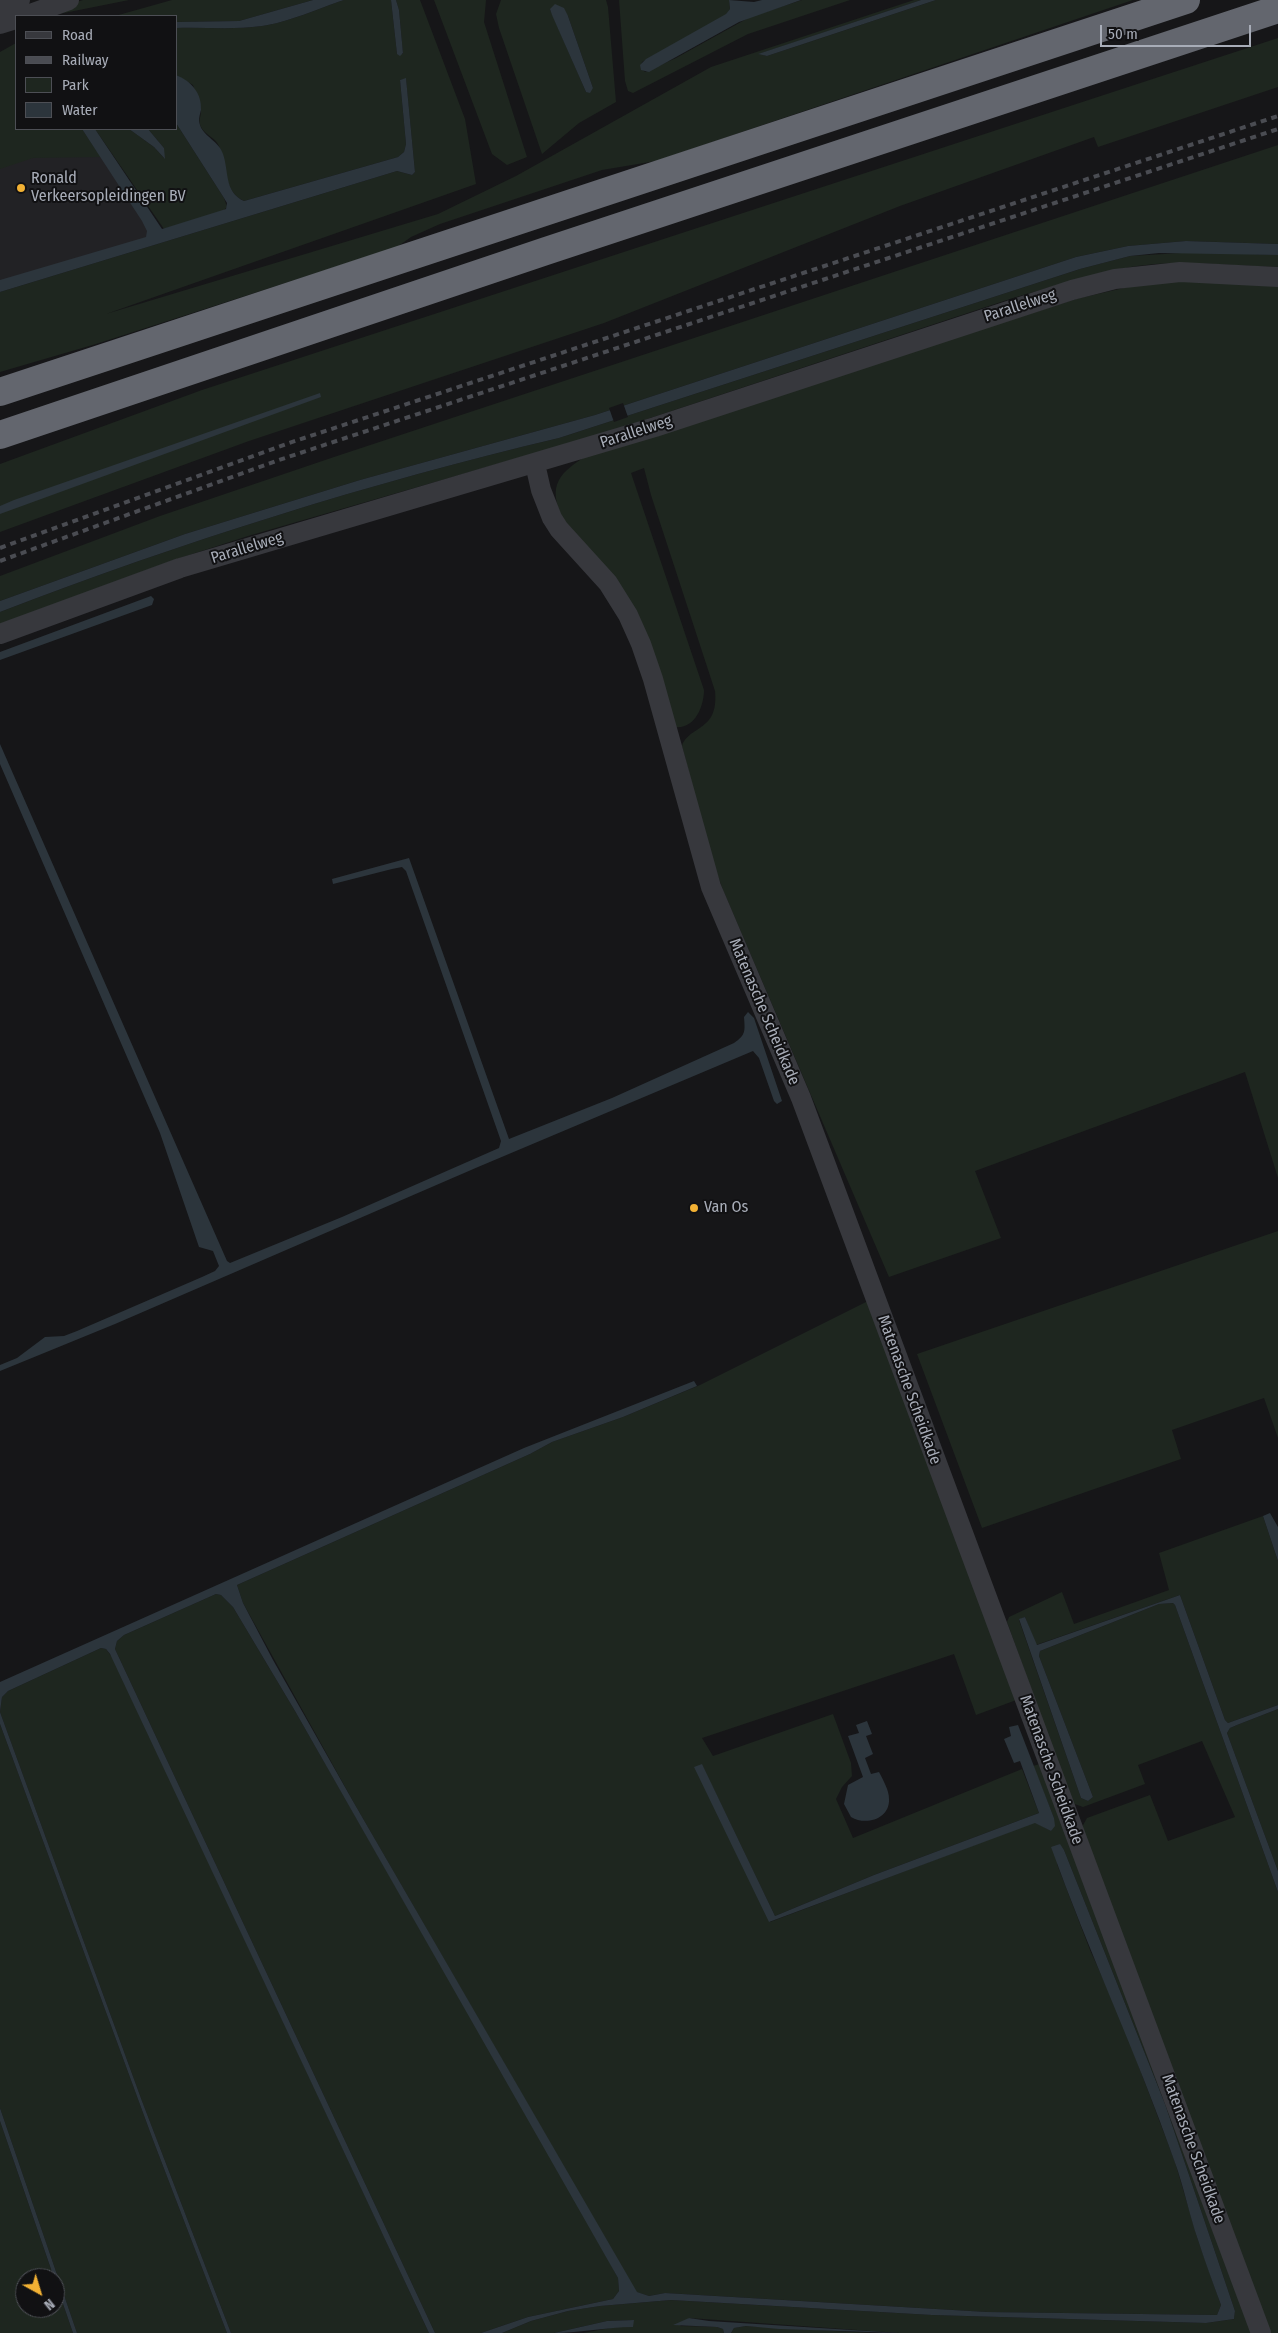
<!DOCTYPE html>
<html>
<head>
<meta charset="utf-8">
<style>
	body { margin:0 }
	#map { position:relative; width:1278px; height:2333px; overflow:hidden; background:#161618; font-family:"Fira Sans Condensed",sans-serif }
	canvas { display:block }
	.legend { position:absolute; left:15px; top:15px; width:162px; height:115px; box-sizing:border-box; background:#111113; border:1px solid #4d4f55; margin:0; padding:6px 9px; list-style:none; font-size:15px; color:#a8adb8 }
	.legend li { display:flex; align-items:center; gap:10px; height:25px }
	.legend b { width:25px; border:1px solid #4d4f55 }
	.north { position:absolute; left:15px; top:2268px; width:50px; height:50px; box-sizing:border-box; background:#111113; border:1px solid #4d4f55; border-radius:50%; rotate:141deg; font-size:14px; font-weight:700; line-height:20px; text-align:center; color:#a8adb8 }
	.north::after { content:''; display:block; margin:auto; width:18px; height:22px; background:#f2b134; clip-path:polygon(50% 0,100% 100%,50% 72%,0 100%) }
	.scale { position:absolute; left:1100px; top:25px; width:151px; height:22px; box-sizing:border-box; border:2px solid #a8adb8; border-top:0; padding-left:6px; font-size:15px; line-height:18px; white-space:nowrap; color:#a8adb8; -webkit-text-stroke:4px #111113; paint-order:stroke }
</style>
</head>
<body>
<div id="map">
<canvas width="1278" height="2333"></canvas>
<ul class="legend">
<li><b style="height:6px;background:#37383d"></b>Road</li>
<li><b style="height:6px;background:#4a4c52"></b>Railway</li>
<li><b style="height:14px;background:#1e261f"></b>Park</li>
<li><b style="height:14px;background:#2c353c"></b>Water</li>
</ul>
<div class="north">N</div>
<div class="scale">50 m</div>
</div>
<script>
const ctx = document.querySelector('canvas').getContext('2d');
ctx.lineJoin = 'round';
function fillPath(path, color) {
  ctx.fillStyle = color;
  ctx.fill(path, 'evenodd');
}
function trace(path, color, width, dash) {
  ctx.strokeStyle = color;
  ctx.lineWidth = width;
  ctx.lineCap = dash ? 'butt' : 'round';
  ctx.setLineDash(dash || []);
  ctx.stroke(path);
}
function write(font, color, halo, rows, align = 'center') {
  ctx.font = font + ' "Fira Sans Condensed",sans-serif';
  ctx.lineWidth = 4;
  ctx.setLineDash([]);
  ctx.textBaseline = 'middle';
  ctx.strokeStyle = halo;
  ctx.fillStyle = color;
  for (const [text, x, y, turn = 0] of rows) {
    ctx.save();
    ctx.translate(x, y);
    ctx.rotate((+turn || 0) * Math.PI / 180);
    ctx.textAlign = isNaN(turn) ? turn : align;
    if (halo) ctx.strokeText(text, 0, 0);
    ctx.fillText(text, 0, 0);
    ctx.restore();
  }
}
fillPath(new Path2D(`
	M 105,152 L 159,237 L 0,286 L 0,164 L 32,153 Z`), '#222225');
fillPath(new Path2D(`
	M 83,0 L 129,0 L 59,14 L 32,16 Z
	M 172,0 L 313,0 L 239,21 L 176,22 L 176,16 L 115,16 Z
	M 344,0 L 391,0 L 397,54 L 403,54 L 399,10 L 396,0 L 420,0 L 465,119 L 476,184 L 106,314 L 438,214 L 516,176 L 711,67 L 914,0 L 921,0 L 759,54 L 767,56 L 936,0 L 1133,0 L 656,161 L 602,170 L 440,224 L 411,237 L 397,247 L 96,344 L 0,372 L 0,292 L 397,171 L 412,175 L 415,172 L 406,79 L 400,80 L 406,144 L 404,152 L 398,157 L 244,201 C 223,192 227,164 219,146 C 215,137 205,135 201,127 C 198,120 201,117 201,111 C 201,103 195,93 193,85 L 176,75 L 176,28 C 205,27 233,30 262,26 C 286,23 320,8 344,0 Z
	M 434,0 L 486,0 L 484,22 L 527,157 L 507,165 L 492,154 Z
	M 501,0 L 606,0 L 608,7 L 616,102 L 579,123 L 542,154 L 499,28 L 496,14 ZM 550,9 L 568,16 L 593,88 L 586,92 Z
	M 619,0 L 729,0 L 730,9 L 726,15 L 642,62 L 641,68 L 645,72 L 676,58 L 750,17 L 802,0 L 850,0 L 748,34 L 633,93 L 628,91 L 625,81 Z
	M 1278,38 L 1278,87 L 1098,147 L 1094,137 L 900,206 L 604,323 L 249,441 L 0,532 L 0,464 L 202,390 Z
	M 16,43 L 16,129 L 82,129 L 101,157 L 33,158 L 0,169 L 0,52 Z
	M 176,123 L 224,198 L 227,207 L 223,211 L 164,229 L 95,129 L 129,129 L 154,147 L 164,158 L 164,148 L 148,129 L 176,129 Z
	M 1278,145 L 1278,244 L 1186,241 L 1128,246 L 1076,257 L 595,415 L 360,480 L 185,534 L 0,601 L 0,576 L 160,516 L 337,456 Z
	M 1198,252 L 1278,255 L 1278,267 C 1237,266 1196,261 1155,264 C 1107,268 1059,285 1013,298 L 608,432 L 248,536 L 177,559 L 0,624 L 0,612 C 182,542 369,483 559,438 L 1080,269 L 1130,256 Z
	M 1182,281 L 1278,285 L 1278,1178 L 1245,1072 L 975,1171 L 1001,1238 L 889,1277 L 723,890 L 711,857 L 682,746 C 689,725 719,732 715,691 L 651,495 L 644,468 L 631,473 L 704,690 C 704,706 695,730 674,727 L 656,661 L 565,524 C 548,489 554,476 586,456 L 1076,299 L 1141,284 Z
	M 1278,1231 L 1278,1438 L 1264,1398 L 1172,1430 L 1181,1459 L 982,1528 L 917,1354 Z
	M 870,1300 L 1019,1699 L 976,1715 L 954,1654 L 702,1738 L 713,1756 L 833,1714 L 851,1763 L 852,1776 L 842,1787 L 836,1799 L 853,1838 L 1022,1769 L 1039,1813 L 874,1875 L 775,1916 L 702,1765 L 770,1922 L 1035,1822 L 1051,1831 L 1054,1818 L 1033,1766 L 1043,1763 L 1252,2333 L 899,2333 L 689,2318 L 680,2326 L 717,2327 L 723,2329 L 724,2333 L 583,2333 L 615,2327 L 633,2327 L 633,2320 L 607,2321 L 554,2333 L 502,2333 L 531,2321 L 568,2311 L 600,2306 L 671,2300 L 932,2315 L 1206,2323 L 1234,2319 L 1235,2311 L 1165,2104 L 1064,1850 L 1059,1844 L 1057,1864 L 1090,1950 L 1119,2014 L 1175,2162 L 1198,2240 L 1221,2305 L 1217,2315 L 987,2312 L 665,2293 L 649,2296 L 636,2292 L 354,1803 L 243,1603 L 237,1585 L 530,1454 L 552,1442 L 623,1417 L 700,1385 Z
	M 1263,1516 L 1278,1561 L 1278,1705 L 1228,1723 L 1225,1720 L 1180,1595 L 1036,1645 L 1025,1617 L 1019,1620 L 1081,1798 L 1088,1801 L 1093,1797 L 1039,1656 L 1040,1651 L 1159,1604 L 1173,1603 L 1175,1605 L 1278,1892 L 1278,2333 L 1270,2333 L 1081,1829 L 1087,1818 L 1150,1795 L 1168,1841 L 1235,1817 L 1202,1741 L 1138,1765 L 1145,1784 L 1083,1807 L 1072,1803 L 1007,1622 L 1009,1617 L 1062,1592 L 1074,1624 L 1169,1590 L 1159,1553 Z
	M 216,1594 L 221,1595 L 233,1607 L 295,1711 L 592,2229 L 618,2278 L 619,2291 L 613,2299 L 528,2317 L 481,2333 L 435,2333 L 115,1649 L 117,1641 L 124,1635 Z
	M 101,1648 L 106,1649 L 114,1660 L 429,2333 L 231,2333 L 142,2101 L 0,1712 L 2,1697 L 8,1691 Z
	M 1278,1709 L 1278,1871 L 1227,1733 L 1230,1728 L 1237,1725 Z
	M 0,1724 L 153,2140 L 227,2333 L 77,2333 L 0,2108 Z
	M 0,2121 L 54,2278 L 25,2278 L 25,2308 L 55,2308 L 55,2281 L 73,2333 L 0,2333 Z
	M 746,2326 L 870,2333 L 731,2333 L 734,2328 Z`), '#1e261f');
fillPath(new Path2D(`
	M 313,0 L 344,0 C 320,8 286,23 262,26 C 233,30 205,27 176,28 L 176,22 L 239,21 Z
	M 391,0 L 396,0 L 399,10 L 403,53 L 400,56 L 397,54 Z
	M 729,0 L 754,2 L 762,0 L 801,0 L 739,22 L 649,72 L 641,70 L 640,65 L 646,59 L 726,14 L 730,9 Z
	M 921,0 L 936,0 L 767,56 L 758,54 Z
	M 555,4 L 564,8 L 568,16 L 593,88 L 590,93 L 586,92 L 552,15 L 550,9 Z
	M 176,75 C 191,81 202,93 201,110 C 200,115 198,119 200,125 C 204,137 219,141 223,154 C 229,171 224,192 244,201 L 398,157 L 404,152 L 406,144 L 400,80 L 406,78 L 415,172 L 412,175 L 397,171 L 0,292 L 0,280 L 146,237 L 147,231 L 142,221 L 82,129 L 95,129 L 162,229 L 226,209 L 227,203 L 224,198 L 176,123 Z
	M 129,129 L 148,129 L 164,148 L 165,159 L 154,147 Z
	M 1186,241 L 1278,244 L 1278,255 L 1159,253 L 1130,256 L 1080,269 L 559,438 C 369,483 182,542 0,612 L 0,601 L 185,534 L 360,480 L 595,415 L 1076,257 L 1128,246 Z
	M 320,393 L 321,397 L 0,514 L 0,506 L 14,500 Z
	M 151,596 L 154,599 L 152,605 L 0,660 L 0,652 Z
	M 0,744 L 227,1261 L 230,1263 L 342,1217 L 499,1148 L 501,1141 L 406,871 L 402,867 L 392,869 L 333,884 L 332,879 L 409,858 L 509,1139 L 612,1098 L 734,1043 C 746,1035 745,1031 744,1017 L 748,1012 L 754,1018 L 782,1101 L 777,1104 L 774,1101 L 759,1058 L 753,1051 L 478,1167 L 115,1324 L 0,1371 L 0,1365 L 17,1358 L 45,1337 L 64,1336 L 77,1331 L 202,1277 L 215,1271 L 219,1266 L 213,1251 L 199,1247 L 160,1133 L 0,764 Z
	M 694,1381 L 697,1386 L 623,1417 L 552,1442 L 530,1454 L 237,1585 L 243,1603 L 273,1660 L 354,1803 L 637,2292 L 649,2296 L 665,2293 L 987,2312 L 1217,2315 L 1221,2305 C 1213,2283 1205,2262 1198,2240 C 1189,2214 1184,2187 1174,2160 C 1137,2054 1089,1953 1051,1847 L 1060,1844 L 1064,1850 L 1165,2104 L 1235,2311 L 1234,2319 L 1206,2323 L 932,2315 L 671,2300 L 600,2306 L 568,2311 L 531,2321 L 502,2333 L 481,2333 L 528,2317 L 613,2299 L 619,2291 L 618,2278 L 295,1711 L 233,1607 L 221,1595 L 216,1594 L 124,1635 L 117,1641 L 115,1649 L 435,2333 L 429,2333 L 110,1654 L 106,1649 L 101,1648 L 8,1691 L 2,1697 L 0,1712 L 142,2101 L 231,2333 L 227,2333 L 153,2140 L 0,1724 L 0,1682 L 524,1448 Z
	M 1270,1513 L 1278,1527 L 1278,1561 L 1263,1516 Z
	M 1180,1595 L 1225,1720 L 1228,1723 L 1278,1705 L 1278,1709 L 1237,1725 L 1230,1728 L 1227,1733 L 1278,1871 L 1278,1892 L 1175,1605 L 1173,1603 L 1159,1604 L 1040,1651 L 1039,1656 L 1093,1797 L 1088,1801 L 1081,1798 L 1019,1619 L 1025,1617 L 1037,1645 Z
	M 867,1721 L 872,1734 L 866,1736 L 873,1754 L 865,1758 L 871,1774 L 879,1772 C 883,1780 889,1790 889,1799 C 890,1819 866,1826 851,1817 L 844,1804 L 848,1785 L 863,1777 L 848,1736 L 859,1733 L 856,1725 Z
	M 1018,1725 L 1054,1818 L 1055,1826 L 1051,1831 L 1035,1823 L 769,1922 L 694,1767 L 702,1764 L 775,1916 L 874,1875 L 1039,1813 L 1020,1761 L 1014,1763 L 1004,1739 L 1011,1736 L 1009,1727 Z
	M 0,2108 L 77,2333 L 73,2333 L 0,2121 Z
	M 689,2318 L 709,2321 L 899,2333 L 779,2329 L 746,2326 L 734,2328 L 731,2333 L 724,2333 L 723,2329 L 717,2327 L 673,2325 Z
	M 634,2320 L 633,2327 C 606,2327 581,2333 554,2333 L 607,2321 Z`), '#2c353c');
fillPath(new Path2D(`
	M 623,403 L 628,417 L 614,422 L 609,408 Z`), '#161618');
trace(new Path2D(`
	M 0,6 L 20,0
	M 25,16 L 69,0
	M 0,24 L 16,19
	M 535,464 L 541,490 L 552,518 L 559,529 L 608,583 L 628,615 L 641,644 L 653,679 L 711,887 L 801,1098 L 1261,2333
	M 0,634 L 180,568 L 655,427 L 1072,290 L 1115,279 L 1180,272 L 1278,277`), '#37383d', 20);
trace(new Path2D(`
	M 0,392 L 1186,0
	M 0,435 L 546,251 L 1278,9`), '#63666e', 28);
trace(new Path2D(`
	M 0,548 L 289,443 L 1278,116
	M 0,561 L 276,461 L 1278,129`), '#4a4c52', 4, [6, 5]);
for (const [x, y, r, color] of [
	[21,188,5,"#f2b134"],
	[694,1208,5,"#f2b134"]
]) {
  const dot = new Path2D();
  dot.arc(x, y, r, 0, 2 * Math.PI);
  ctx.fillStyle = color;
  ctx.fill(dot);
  trace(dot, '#111113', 2);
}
write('16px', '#a8adb8', '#111113', [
	["Ronald",31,179],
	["Verkeersopleidingen BV",31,197],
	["Van Os",704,1208]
], 'left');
write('16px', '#a8adb8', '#111113', [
	["Parallelweg",1020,306,-18],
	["Parallelweg",636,432,-18],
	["Parallelweg",247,548,-17],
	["Matenasche Scheidkade",764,1012,67],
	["Matenasche Scheidkade",909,1390,70],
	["Matenasche Scheidkade",1051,1770,70],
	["Matenasche Scheidkade",1193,2149,70]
]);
</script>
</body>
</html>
